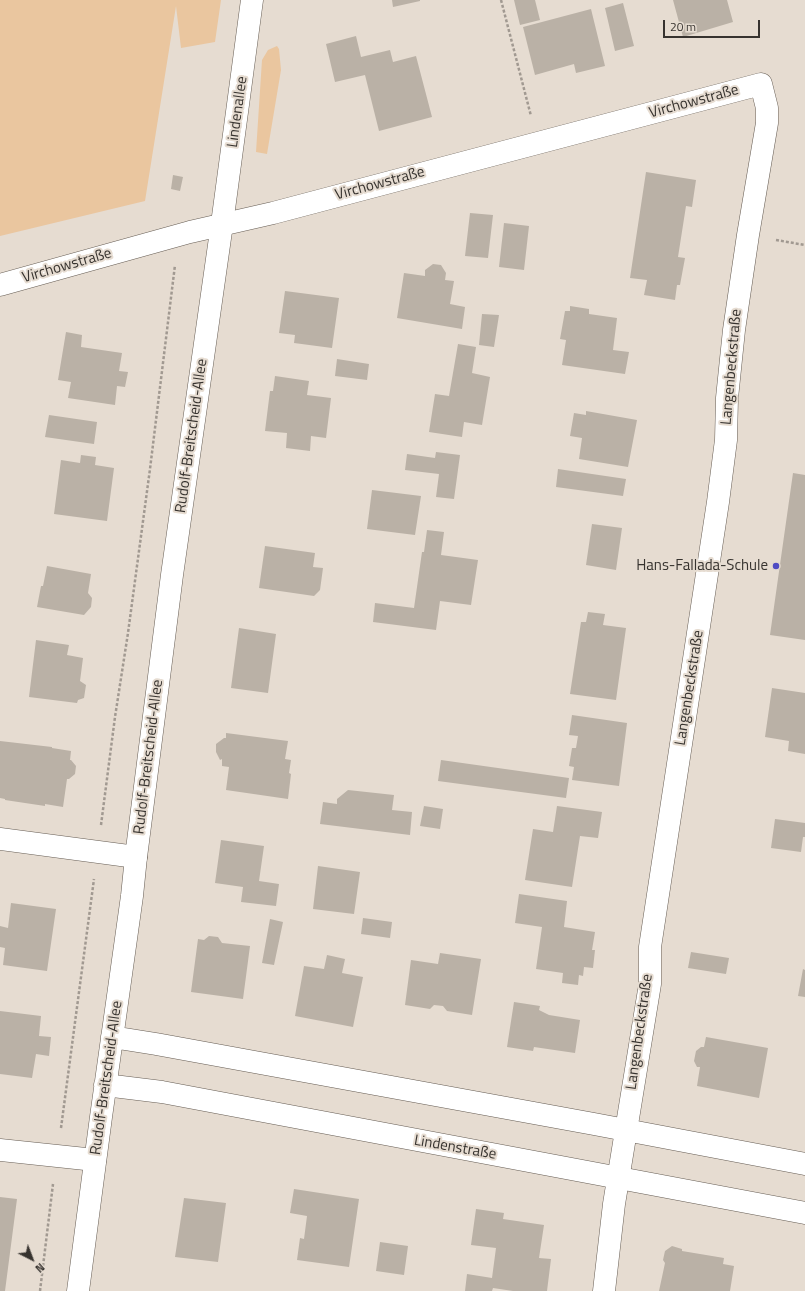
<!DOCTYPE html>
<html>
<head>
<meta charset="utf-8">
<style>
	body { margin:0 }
	#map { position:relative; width:805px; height:1291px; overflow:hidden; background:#e6dcd1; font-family:"Titillium Web",sans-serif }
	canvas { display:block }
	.north { position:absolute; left:12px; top:1239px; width:40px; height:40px; -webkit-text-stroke:3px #e6dcd1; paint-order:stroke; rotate:138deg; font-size:11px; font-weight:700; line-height:16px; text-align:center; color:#37332f }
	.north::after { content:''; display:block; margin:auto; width:14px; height:18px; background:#37332f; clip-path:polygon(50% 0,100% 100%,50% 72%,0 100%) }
	.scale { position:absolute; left:663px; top:20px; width:97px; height:18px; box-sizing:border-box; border:2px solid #37332f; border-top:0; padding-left:5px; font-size:12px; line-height:14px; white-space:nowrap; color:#37332f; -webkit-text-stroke:3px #e6dcd1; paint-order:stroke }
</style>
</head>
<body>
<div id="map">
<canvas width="805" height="1291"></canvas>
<div class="north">N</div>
<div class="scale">20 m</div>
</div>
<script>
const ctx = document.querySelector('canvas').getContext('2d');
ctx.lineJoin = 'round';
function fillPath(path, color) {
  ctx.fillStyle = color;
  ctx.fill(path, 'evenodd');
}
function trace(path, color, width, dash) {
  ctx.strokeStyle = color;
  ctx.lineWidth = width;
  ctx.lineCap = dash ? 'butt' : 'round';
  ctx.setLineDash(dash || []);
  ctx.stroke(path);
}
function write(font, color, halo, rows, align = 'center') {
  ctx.font = font + ' "Titillium Web",sans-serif';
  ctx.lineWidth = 4;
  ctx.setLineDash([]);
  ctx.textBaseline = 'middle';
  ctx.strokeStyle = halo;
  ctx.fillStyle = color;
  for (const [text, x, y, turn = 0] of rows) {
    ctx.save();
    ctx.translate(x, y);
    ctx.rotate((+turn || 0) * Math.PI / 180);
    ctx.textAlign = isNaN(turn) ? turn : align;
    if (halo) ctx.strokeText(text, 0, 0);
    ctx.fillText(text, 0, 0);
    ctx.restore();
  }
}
fillPath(new Path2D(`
	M 0,0 L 221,0 L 215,42 L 181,48 L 176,6 L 145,201 L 0,236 Z
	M 277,46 L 279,49 L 281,70 L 267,154 L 256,152 L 262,60 L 268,50 Z`), '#eac69f');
fillPath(new Path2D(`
	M 392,0 L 420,0 L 420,1 L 393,7 Z
	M 514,0 L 535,0 L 540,20 L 520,25 Z
	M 673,0 L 727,0 L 733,22 L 683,37 Z
	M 623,3 L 634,46 L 615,51 L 605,8 Z
	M 591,9 L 605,66 L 576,73 L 574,64 L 535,75 L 523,27 Z
	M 356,36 L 361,57 L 390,50 L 393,62 L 416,56 L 432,117 L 379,131 L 365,75 L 335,82 L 326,44 Z
	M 646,172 L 696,180 L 692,207 L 686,206 L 678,257 L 685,258 L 680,285 L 677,285 L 675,300 L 644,295 L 647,280 L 630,278 Z
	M 173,175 L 183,177 L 180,191 L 171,189 Z
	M 470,213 L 493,215 L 488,258 L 465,256 Z
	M 504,223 L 529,226 L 524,270 L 499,267 Z
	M 433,264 L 441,265 L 446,273 L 445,280 L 454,281 L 450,304 L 465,307 L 462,329 L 397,318 L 404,273 L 425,276 L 425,270 Z
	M 285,291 L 339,298 L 332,348 L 294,343 L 295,335 L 279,333 Z
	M 570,306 L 589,309 L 589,314 L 617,318 L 613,350 L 629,352 L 625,374 L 562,365 L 566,340 L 560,339 L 565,311 L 570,311 Z
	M 482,314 L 499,315 L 494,347 L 479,345 Z
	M 66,332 L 82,335 L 81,347 L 122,353 L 119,371 L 128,372 L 125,387 L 117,386 L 115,405 L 68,398 L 71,382 L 58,380 Z
	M 458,344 L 476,347 L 472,373 L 490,377 L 482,425 L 464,422 L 462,437 L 429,432 L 435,394 L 449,396 Z
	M 337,359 L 369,364 L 367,380 L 335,376 Z
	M 275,376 L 309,381 L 307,395 L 331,398 L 326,438 L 311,436 L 310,451 L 286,448 L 287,433 L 265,431 L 270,391 L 273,391 Z
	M 586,411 L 637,420 L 628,467 L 579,459 L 582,438 L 570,436 L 574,413 L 586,415 Z
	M 49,415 L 97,422 L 94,444 L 45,437 Z
	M 436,452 L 460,455 L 454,499 L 436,497 L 439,474 L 405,470 L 407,454 L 435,458 Z
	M 81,455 L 96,457 L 95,465 L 114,468 L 107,521 L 54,514 L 61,460 L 80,463 Z
	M 558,469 L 626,479 L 623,496 L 556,487 Z
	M 793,473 L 805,475 L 805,640 L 770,635 Z
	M 372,490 L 421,496 L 415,535 L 367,529 Z
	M 592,524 L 622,528 L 616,570 L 586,565 Z
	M 427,530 L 444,532 L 441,555 L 478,560 L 471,605 L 440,601 L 436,630 L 373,622 L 375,603 L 414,608 L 422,552 L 424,552 Z
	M 265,546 L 315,553 L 313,567 L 323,568 L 320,590 L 314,596 L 259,588 Z
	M 47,566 L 91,574 L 88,593 L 92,598 L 91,607 L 84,615 L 37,607 L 41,586 L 43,586 Z
	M 588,612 L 605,614 L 603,625 L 626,628 L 616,700 L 570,694 L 581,622 L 586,622 Z
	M 239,628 L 276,634 L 268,693 L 231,688 Z
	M 36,640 L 69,645 L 67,655 L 83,658 L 80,681 L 86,685 L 84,698 L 78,700 L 77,703 L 29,697 Z
	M 772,688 L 805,693 L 805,754 L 788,751 L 789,741 L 765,737 Z
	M 572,715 L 627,723 L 619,786 L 572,780 L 574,767 L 569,766 L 572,748 L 576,748 L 578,736 L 569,735 Z
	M 226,733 L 288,741 L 285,759 L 291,760 L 289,773 L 291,774 L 288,799 L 226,790 L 229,767 L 222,766 L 222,759 L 220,760 L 216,752 L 216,744 L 224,738 L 226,738 Z
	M 0,741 L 52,747 L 52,748 L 71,751 L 70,760 L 71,760 L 76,766 L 75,774 L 69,779 L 67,779 L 63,807 L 45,804 L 45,806 L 5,800 L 5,799 L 0,798 Z
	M 441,760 L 569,778 L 566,798 L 438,781 Z
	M 348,790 L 394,795 L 392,810 L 412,812 L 410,835 L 320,824 L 323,802 L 337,804 L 337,799 Z
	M 424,806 L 443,809 L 440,829 L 420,826 Z
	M 557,806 L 602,812 L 598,838 L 580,836 L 572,887 L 525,880 L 533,829 L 553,832 Z
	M 775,819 L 805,823 L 805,837 L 803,837 L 801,852 L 771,848 Z
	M 221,840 L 264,846 L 259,881 L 279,884 L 276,906 L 241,902 L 243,887 L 215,883 Z
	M 318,866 L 360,872 L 354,914 L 313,909 Z
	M 519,894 L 567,901 L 564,927 L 595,932 L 592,950 L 595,950 L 593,968 L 584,967 L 583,976 L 579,975 L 578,985 L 562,983 L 563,973 L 536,969 L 542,927 L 515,923 Z
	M 11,903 L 56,909 L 47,971 L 3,965 L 5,948 L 0,947 L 0,926 L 8,928 Z
	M 363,918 L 392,922 L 390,938 L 361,934 Z
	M 270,919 L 283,922 L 274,965 L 262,963 Z
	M 209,936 L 218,937 L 222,943 L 250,946 L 243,999 L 191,992 L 198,939 L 204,940 Z
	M 691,952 L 729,958 L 726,974 L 688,968 Z
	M 440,953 L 481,959 L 472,1015 L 447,1011 L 443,1006 L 434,1005 L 430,1009 L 405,1005 L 411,960 L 438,964 Z
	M 327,955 L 345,959 L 342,973 L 363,977 L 353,1027 L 295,1016 L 304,966 L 324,969 Z
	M 803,969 L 805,970 L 805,997 L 798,996 Z
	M 514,1002 L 540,1006 L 539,1010 L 549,1015 L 580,1020 L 575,1053 L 534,1047 L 533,1051 L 507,1047 Z
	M 0,1011 L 41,1016 L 39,1036 L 51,1037 L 49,1056 L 36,1054 L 32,1078 L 0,1074 Z
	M 706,1037 L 768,1048 L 759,1098 L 697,1086 L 700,1067 L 697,1067 L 694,1061 L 696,1051 L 701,1047 L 704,1047 Z
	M 294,1189 L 359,1199 L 349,1267 L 297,1260 L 300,1238 L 304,1239 L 307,1216 L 290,1213 Z
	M 0,1197 L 17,1199 L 5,1291 L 0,1291 Z
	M 184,1198 L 226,1203 L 218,1262 L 175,1257 Z
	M 476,1209 L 504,1213 L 503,1219 L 544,1225 L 539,1258 L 551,1259 L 547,1291 L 513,1291 L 493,1288 L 492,1291 L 465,1291 L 467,1274 L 492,1278 L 496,1248 L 471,1245 Z
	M 380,1242 L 408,1246 L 404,1275 L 376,1271 Z
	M 672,1246 L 682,1249 L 682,1251 L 724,1258 L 723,1264 L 734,1266 L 730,1291 L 659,1291 L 665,1263 L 663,1260 L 665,1251 Z`), '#bab1a6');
const minor = new Path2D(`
	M 0,285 L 190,232 L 273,213 L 761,84 L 767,108 L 767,123 L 748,235 L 734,330 L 727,398 L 726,440 L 718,502 L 650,947 L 650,984 L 614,1204 L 604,1291
	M 0,839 L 136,857
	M 0,1150 L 95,1160`);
const tertiary = new Path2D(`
	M 112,1037 L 156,1044 L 594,1124 L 805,1164
	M 105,1085 L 162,1092 L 805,1213
	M 78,1291 L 101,1117 L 132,896 L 136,857 L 172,575 L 222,224 L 252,0`);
trace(minor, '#665d54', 23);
trace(tertiary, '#665d54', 23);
trace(new Path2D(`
	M 501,0 L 531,116
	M 776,240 L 805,245
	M 101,825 L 115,717 L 128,633 L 150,469 L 175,265
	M 61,1128 L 94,879
	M 40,1291 L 53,1184`), '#a19991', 2.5, [3, 2]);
trace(minor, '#fff', 22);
trace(tertiary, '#fff', 22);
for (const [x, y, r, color] of [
	[776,566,4,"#504cc3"]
]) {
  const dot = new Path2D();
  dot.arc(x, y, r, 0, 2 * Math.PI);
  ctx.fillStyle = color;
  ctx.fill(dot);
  trace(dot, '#e6dcd1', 1.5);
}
write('15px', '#37332f', '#e6dcd1', [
	["Virchowstraße",694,102,-15],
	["Lindenallee",238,112,-82],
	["Virchowstraße",380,184,-15],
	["Virchowstraße",67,266,-16],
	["Langenbeckstraße",732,367,-85],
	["Rudolf-Breitscheid-Allee",192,436,-82],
	["Langenbeckstraße",690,688,-81],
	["Rudolf-Breitscheid-Allee",149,757,-83],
	["Langenbeckstraße",640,1032,-82],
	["Rudolf-Breitscheid-Allee",107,1078,-82],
	["Lindenstraße",455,1148,10]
]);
write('15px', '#37332f', '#e6dcd1', [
	["Hans-Fallada-Schule",768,566]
], 'right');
</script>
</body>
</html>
